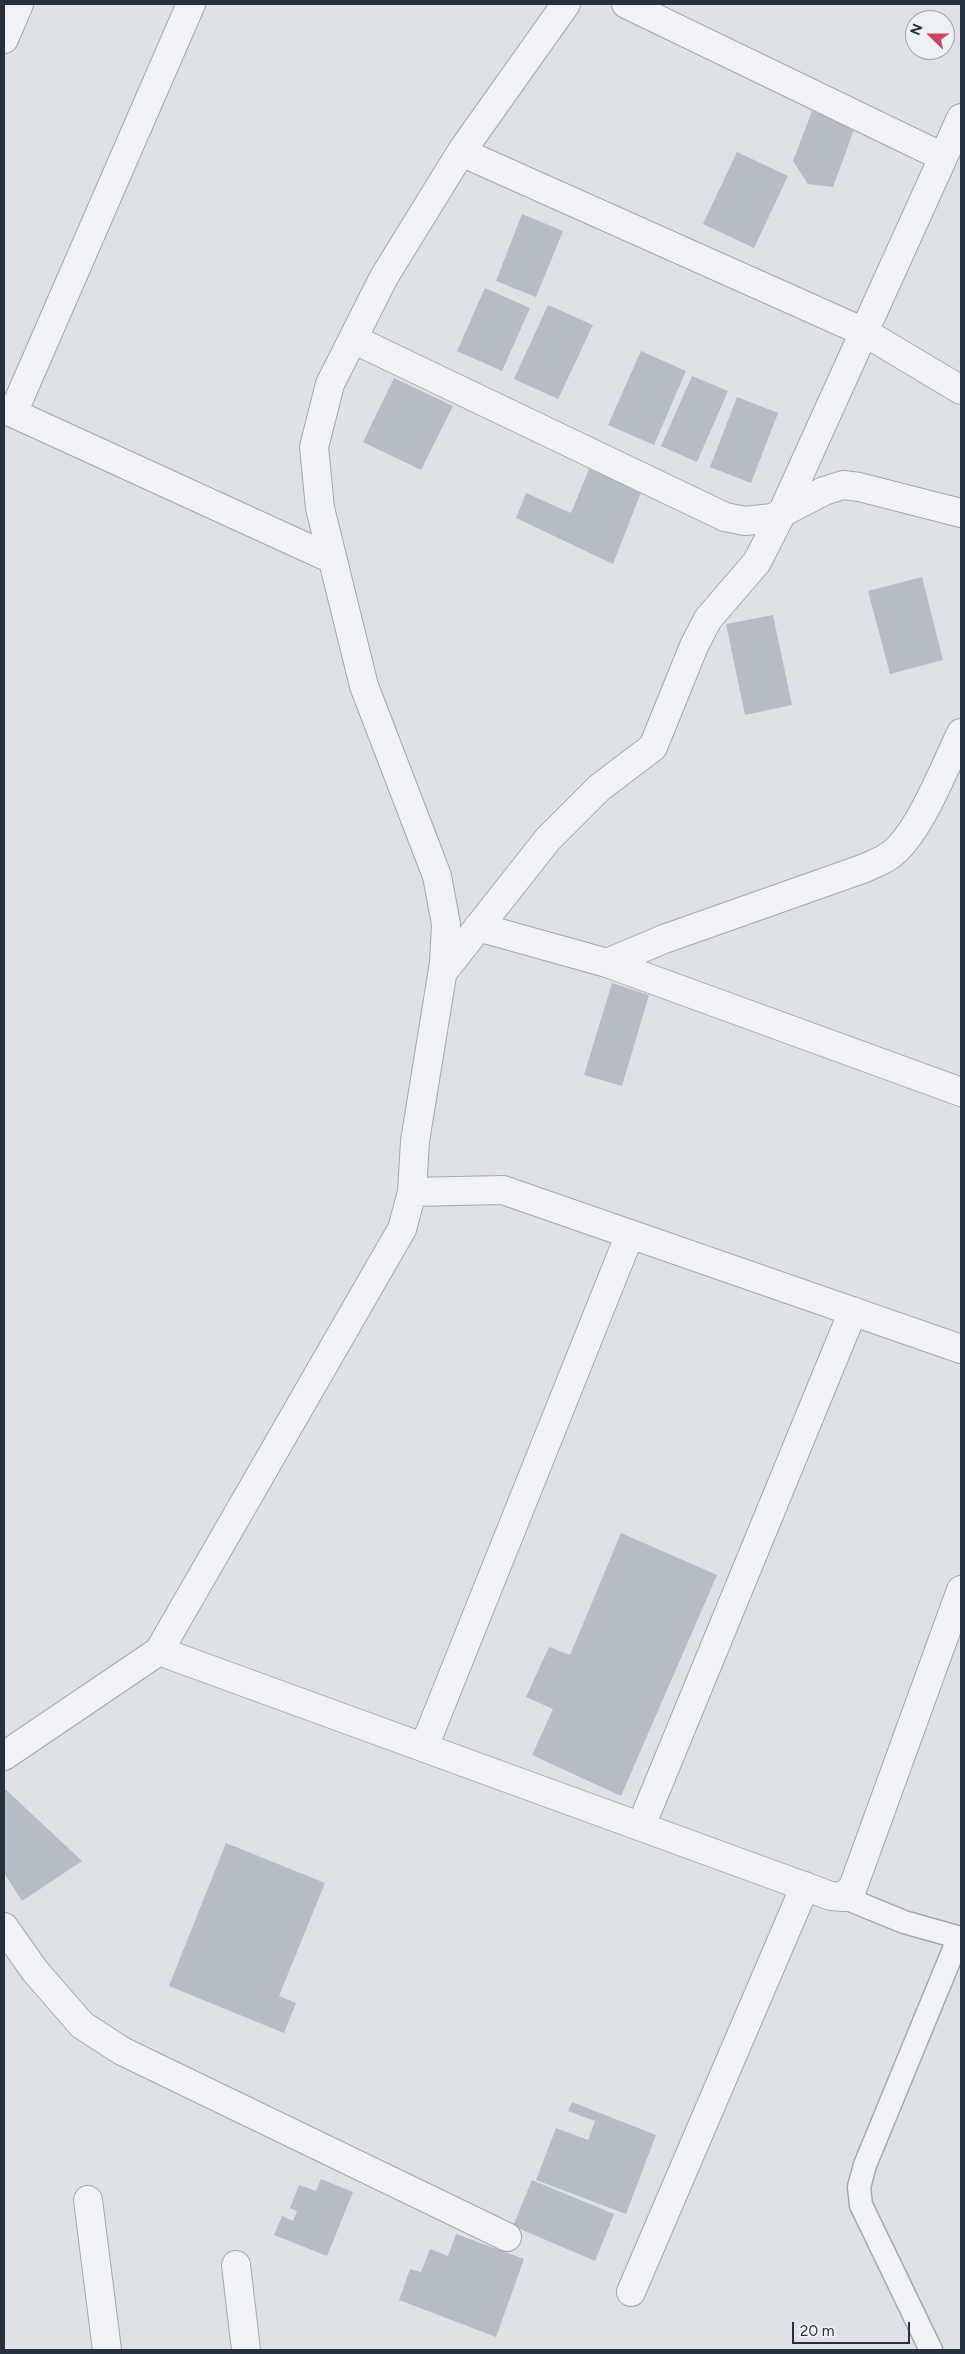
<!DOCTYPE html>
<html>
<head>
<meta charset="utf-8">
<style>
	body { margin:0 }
	#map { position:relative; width:965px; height:2354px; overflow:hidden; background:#dee2e7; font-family:Figtree,sans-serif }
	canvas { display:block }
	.frame { position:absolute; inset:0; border:5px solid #27313d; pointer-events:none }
	.north { position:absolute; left:905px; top:10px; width:50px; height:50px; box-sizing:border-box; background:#edf1f5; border:1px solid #9ea4ab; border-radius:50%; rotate:292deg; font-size:14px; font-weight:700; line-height:20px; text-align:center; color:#27313d }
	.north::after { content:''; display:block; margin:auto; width:18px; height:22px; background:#cb4464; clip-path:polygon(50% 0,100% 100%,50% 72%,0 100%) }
	.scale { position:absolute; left:792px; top:2322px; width:118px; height:22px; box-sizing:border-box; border:2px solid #27313d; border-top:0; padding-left:6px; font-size:15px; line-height:18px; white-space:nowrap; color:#27313d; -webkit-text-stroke:4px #edf1f5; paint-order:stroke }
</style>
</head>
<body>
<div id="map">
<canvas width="965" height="2354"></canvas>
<div class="frame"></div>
<div class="north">N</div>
<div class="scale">20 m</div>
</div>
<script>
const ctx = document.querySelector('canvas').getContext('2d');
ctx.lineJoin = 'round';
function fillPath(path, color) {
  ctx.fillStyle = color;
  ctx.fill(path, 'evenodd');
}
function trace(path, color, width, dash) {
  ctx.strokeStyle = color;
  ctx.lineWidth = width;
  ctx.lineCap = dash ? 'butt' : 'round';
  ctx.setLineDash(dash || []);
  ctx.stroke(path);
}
fillPath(new Path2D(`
	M 812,111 L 855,127 L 833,187 L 808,184 L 793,161 Z
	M 737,152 L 788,176 L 754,248 L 703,224 Z
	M 522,214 L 563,231 L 536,297 L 496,281 Z
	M 485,288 L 530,308 L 502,371 L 457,351 Z
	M 548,305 L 593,325 L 558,399 L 514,379 Z
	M 641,351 L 686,371 L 654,445 L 608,425 Z
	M 692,376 L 728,391 L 697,462 L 661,446 Z
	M 394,378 L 453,406 L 421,470 L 363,442 Z
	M 737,397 L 778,413 L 751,483 L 710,467 Z
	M 589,469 L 642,490 L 613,564 L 516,518 L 526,493 L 571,513 Z
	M 922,577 L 943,660 L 890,674 L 868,591 Z
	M 773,615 L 792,705 L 745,715 L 726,624 Z
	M 612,983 L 649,995 L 622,1086 L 584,1075 Z
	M 621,1533 L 717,1575 L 621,1796 L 532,1755 L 553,1709 L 526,1697 L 549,1647 L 570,1655 Z
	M 4,1788 L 82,1861 L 22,1901 L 4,1873 Z
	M 226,1843 L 325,1883 L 279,1996 L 296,2003 L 284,2033 L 169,1986 Z
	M 572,2102 L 656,2135 L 626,2214 L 536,2180 L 556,2128 L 588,2140 L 595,2121 L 568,2111 Z
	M 321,2179 L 353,2192 L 327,2256 L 274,2235 L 282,2216 L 293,2221 L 297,2211 L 290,2208 L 299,2185 L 316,2191 Z
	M 532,2180 L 614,2214 L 595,2261 L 513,2226 Z
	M 456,2234 L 524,2259 L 496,2337 L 399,2300 L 410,2269 L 421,2272 L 430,2249 L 448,2256 Z`), '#b5bcc4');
const lane = new Path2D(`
	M 843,1897 L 904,1922 L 961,1938
	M 931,2350 L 861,2205 L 859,2187 L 865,2165 L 959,1937`);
const street = new Path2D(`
	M 626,4 L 943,157
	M 4,39 L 19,4
	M 461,152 L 864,332 L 961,390
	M 353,339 L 725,517 L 745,521 L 772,518 L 824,491 L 843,485 L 859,487 L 961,513
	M 4,409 L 332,559
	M 13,413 L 191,4
	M 478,927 L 607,963 L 961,1092
	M 607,963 L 664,939 L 865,868 C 873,864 882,861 889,856 C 918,837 945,766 961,733
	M 443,972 L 548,839 L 599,788 L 653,747 L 694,646 L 708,619 L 757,562 L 782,513 L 961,118
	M 412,1192 L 503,1190 L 961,1349
	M 159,1651 L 831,1896 L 843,1897 L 853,1887 L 961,1590
	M 424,1747 L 630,1234
	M 4,1756 L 159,1651 L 402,1229 L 412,1192 L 415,1141 L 444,963 L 446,924 L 437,876 L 364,686 L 320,508 L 314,447 L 330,384 L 384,277 L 461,152 L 566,4
	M 641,1826 L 853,1311
	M 4,1927 L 35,1971 L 82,2025 L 122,2051 L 507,2237
	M 88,2200 L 107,2350
	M 236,2265 L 246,2350
	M 631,2292 L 805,1886`);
trace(lane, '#a3a9b1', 25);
trace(street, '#a3a9b1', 30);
trace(lane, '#f0f2f5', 22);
trace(street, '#f0f2f5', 28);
</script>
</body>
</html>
